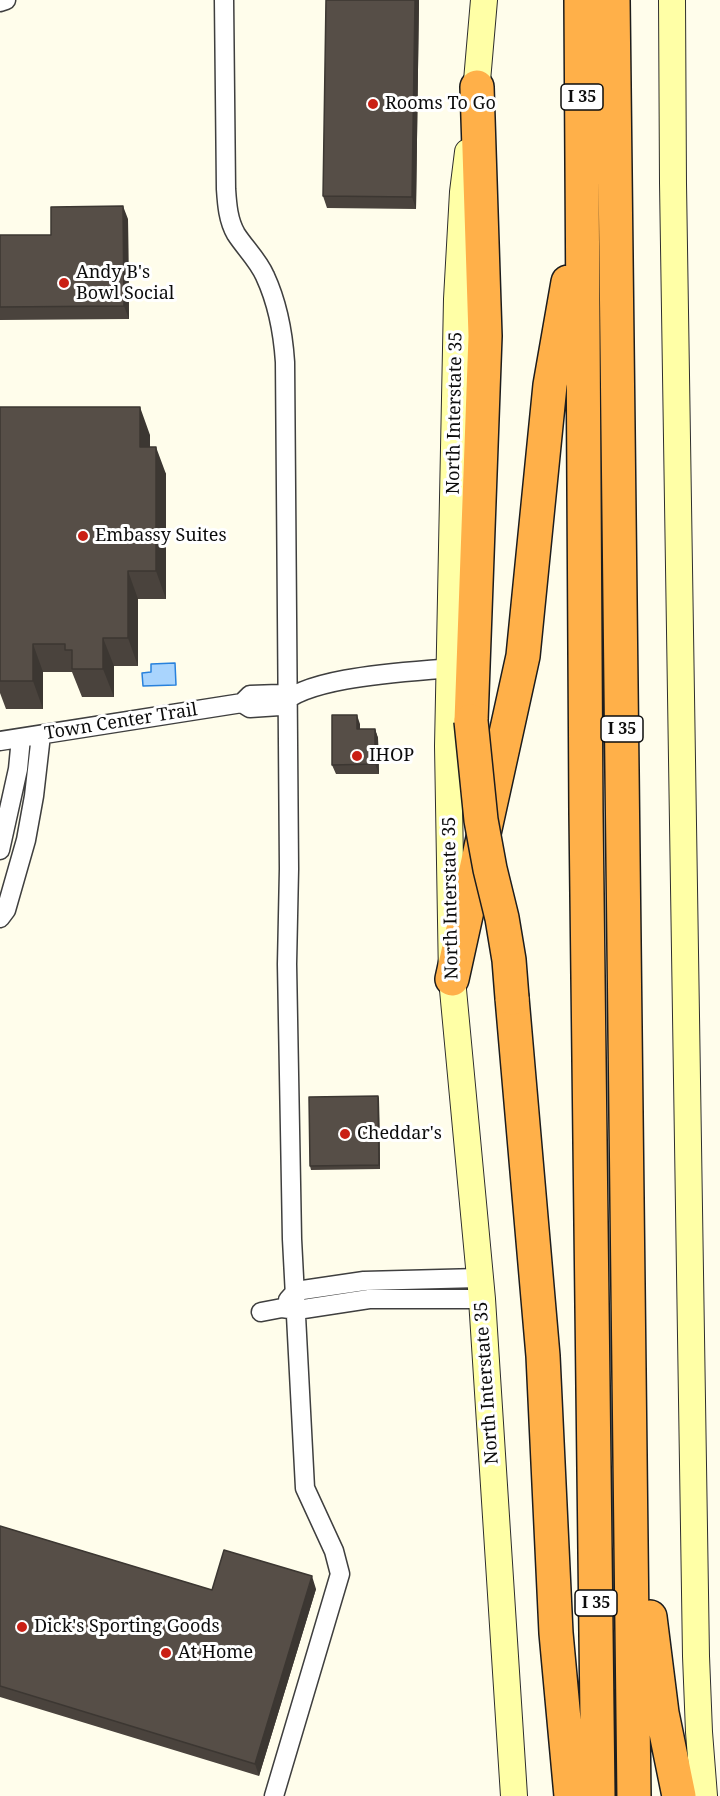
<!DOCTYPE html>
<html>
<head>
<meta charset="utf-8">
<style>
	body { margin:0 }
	canvas { display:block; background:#fffdeb }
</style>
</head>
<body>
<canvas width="720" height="1796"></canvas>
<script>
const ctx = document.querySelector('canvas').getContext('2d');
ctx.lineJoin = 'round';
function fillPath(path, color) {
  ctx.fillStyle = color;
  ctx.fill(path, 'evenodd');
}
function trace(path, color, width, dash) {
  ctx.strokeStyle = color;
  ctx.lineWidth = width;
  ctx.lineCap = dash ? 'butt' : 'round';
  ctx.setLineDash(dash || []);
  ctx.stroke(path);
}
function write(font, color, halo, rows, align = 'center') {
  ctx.font = font + ' "Noto Serif",serif';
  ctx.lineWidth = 6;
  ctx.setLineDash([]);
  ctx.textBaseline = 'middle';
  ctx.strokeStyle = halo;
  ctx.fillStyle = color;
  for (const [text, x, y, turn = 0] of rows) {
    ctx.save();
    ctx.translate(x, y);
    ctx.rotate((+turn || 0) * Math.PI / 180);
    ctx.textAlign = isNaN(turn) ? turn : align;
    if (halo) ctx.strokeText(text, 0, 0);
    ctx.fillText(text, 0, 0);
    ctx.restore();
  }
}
const water = new Path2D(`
	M 175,663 L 176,685 L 143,686 L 142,673 L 151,672 L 151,664 Z`);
fillPath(water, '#a9d4fd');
trace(water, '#2881dc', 1.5);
const street = new Path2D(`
	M 224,0 L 226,189 C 227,204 228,220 236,234 C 245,248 258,260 265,276 C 278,304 283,332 285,362 L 289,869 L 287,964 L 292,1239 L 305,1488 L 334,1551 L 340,1574 L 274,1796
	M 0,2 L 6,0
	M 242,703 L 250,708 L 280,706 C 305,676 411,672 451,668
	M 0,741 L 242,703 L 250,695 L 279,694 L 287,699
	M 0,850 L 18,769 L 21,738
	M 0,918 L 6,910 L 26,840 L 34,796 L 41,735
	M 288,1300 L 296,1291 L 364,1281 L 479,1278
	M 261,1312 L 282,1308 L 297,1310 L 369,1299 L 482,1299`);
const secondary = new Path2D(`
	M 672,0 L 673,183 L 696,1656 L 699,1732 L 704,1796
	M 475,104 L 484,0
	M 468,152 L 463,192 L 457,299 L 448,746 L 452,979 L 482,1299 L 514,1796`);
const highway = new Path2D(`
	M 581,0 L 586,813 L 598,1796
	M 613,0 L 634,1796
	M 471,721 L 485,336 L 477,87
	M 452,979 L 523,656 L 550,385 L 568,282
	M 512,998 L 543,1356 L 556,1633 L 571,1796
	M 650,1617 L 662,1713 L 679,1796`);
trace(street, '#3f3f3f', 21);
trace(secondary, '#2e2e2e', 28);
trace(highway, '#1d1d1d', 36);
trace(street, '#fff', 18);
trace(secondary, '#ffffa6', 26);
trace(highway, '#ffb049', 33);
const highwayBridge = new Path2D(`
	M 471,721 L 481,820 L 490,869 L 502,918 L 509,960 L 512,998`);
trace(highwayBridge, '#1d1d1d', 36, []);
trace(highwayBridge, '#ffb049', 33);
fillPath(new Path2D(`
	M 419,0 L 416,209 L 327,208 L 323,196 Z
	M 128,219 L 129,319 L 0,320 L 0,235 L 51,235 Z
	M 0,407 L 150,435 L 150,447 L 166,474 L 166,599 L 138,599 L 138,666 L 114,666 L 114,697 L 82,697 L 72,672 L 43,672 L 43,709 L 6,709 L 0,693 Z
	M 360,724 L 360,729 L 375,729 L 378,738 L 379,774 L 336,774 L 332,765 Z
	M 378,1096 L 379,1099 L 380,1169 L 311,1170 L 310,1166 Z
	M 0,1526 L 212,1590 L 316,1589 L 259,1776 L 0,1697 Z`), '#4a433d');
fillPath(new Path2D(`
	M 415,0 L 419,0 L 416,209 L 412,197 Z
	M 123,206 L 128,219 L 129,319 L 124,306 Z
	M 140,407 L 150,435 L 150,474 L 140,447 Z
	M 156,447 L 166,474 L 166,599 L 156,571 Z
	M 128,571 L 138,599 L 138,666 L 128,638 Z
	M 103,638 L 114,666 L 114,697 L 103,669 Z
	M 33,644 L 43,672 L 43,709 L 33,681 Z
	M 357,715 L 360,724 L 360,739 L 357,729 Z
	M 375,729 L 378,738 L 379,774 L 375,764 Z
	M 378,1096 L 379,1099 L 380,1169 L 379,1165 Z
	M 312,1576 L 316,1589 L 259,1776 L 255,1764 Z`), '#3c3732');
const building = new Path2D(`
	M 326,0 L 415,0 L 412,197 L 323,196 Z
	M 123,206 L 124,306 L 0,307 L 0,235 L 51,235 L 51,207 Z
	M 0,407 L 140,407 L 140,447 L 156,447 L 156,571 L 128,571 L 128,638 L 103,638 L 103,669 L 72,669 L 72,650 L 65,650 L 65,644 L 33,644 L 33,681 L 0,681 Z
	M 332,715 L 357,715 L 357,729 L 375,729 L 375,764 L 332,765 Z
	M 378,1096 L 379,1165 L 310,1166 L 309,1097 Z
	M 0,1526 L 212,1590 L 224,1550 L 312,1576 L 255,1764 L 0,1686 Z`);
fillPath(building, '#564e47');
trace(building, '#3c3732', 1.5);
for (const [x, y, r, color] of [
	[373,104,6,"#ca2015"],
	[64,283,6,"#ca2015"],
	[83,536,6,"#ca2015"],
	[357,756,6,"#ca2015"],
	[345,1134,6,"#ca2015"],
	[22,1627,6,"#ca2015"],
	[166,1653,6,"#ca2015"]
]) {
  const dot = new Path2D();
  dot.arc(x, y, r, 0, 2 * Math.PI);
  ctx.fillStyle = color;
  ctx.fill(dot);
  trace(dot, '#fff', 2);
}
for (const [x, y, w] of [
	[582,97,42],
	[622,729,42],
	[596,1603,42]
]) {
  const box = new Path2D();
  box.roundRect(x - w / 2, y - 13, w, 26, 4.5);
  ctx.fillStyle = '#fff';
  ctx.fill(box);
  trace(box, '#0c0c0c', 1.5);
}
write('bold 16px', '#0c0c0c', null, [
	["I 35",582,97],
	["I 35",622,729],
	["I 35",596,1603]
]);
write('18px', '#0c0c0c', '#fff', [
	["Rooms To Go",385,104],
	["Andy B's",76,273],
	["Bowl Social",76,294],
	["Embassy Suites",95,536],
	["IHOP",369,756],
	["Cheddar's",357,1134],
	["Dick's Sporting Goods",34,1627],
	["At Home",178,1653]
], 'left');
write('18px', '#0c0c0c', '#fff', [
	["North Interstate 35",455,413,-89],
	["Town Center Trail",121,722,-9],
	["North Interstate 35",451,898,-91],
	["North Interstate 35",487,1383,-94]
]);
</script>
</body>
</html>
